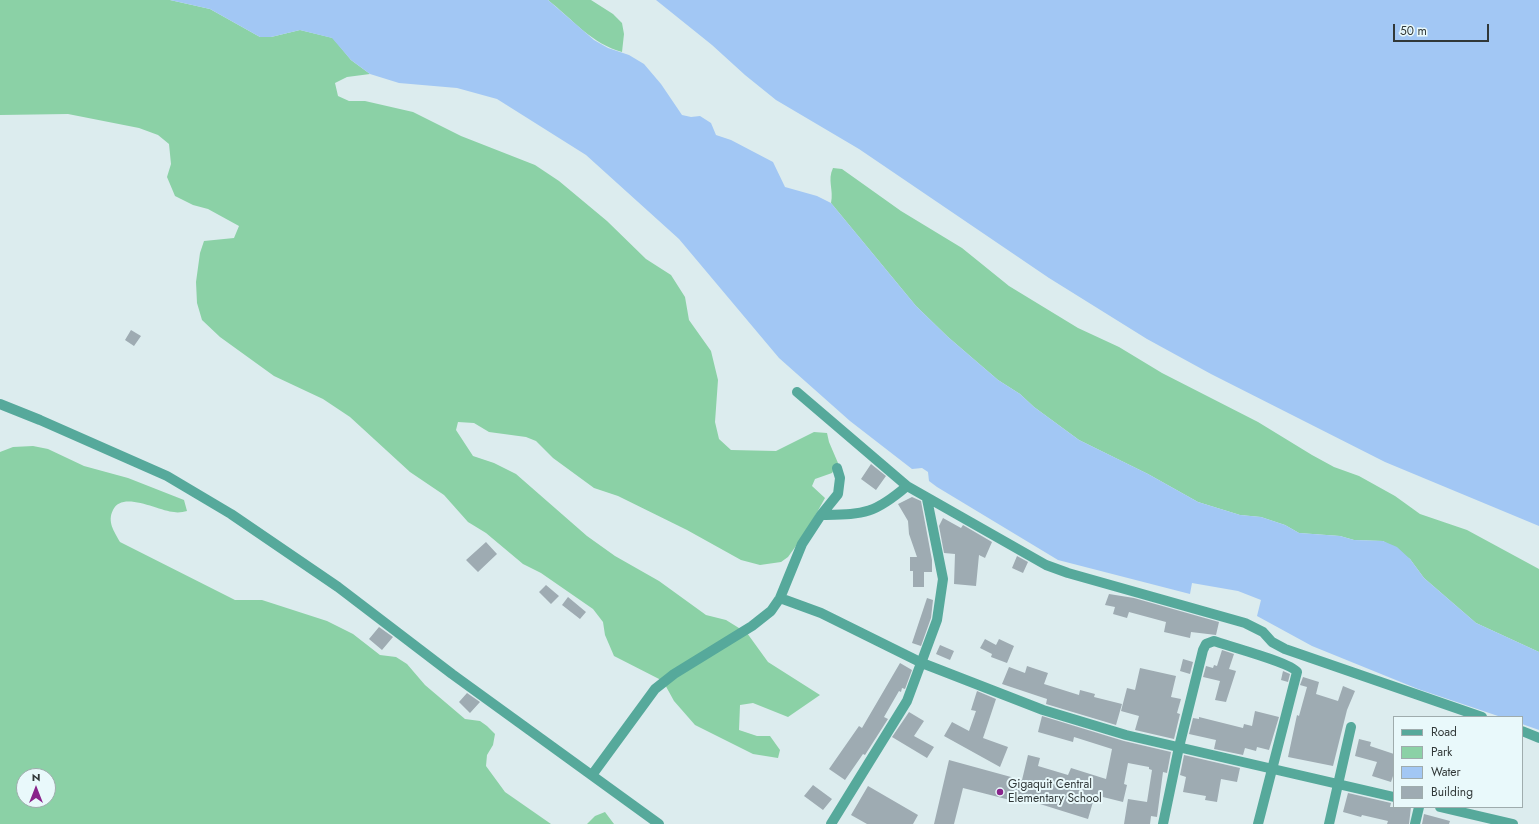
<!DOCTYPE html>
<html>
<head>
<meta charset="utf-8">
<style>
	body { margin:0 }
	#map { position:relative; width:1539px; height:824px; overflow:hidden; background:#dcecee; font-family:Jost,sans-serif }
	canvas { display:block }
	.legend { position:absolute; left:1393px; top:716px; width:130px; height:92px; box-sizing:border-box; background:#e9f9fb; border:1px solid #9facad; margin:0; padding:5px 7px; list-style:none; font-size:12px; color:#313838 }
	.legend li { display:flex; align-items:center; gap:8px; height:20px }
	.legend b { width:20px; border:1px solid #9facad }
	.north { position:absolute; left:16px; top:768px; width:40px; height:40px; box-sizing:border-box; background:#e9f9fb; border:1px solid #9facad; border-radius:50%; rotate:0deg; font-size:11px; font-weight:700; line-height:16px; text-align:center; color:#313838 }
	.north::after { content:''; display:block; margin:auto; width:14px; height:18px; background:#89248b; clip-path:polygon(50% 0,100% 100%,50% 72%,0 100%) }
	.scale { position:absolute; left:1393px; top:24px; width:96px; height:18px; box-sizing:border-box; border:2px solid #313838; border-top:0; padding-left:5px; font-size:12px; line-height:14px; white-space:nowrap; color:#313838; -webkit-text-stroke:3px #e9f9fb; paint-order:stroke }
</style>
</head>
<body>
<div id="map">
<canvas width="1539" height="824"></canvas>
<ul class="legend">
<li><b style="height:5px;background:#56a99b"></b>Road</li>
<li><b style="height:11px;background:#8bd1a6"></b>Park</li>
<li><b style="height:11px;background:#a2c7f4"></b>Water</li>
<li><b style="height:11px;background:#9eabb2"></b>Building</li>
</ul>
<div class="north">N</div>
<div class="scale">50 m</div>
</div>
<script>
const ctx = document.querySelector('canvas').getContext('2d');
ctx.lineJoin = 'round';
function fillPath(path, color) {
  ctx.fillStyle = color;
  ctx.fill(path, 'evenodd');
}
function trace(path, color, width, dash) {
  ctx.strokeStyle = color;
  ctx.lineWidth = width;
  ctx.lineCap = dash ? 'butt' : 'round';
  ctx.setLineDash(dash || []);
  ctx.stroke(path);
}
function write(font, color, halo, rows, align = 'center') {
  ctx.font = font + ' Jost,sans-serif';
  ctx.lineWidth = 4;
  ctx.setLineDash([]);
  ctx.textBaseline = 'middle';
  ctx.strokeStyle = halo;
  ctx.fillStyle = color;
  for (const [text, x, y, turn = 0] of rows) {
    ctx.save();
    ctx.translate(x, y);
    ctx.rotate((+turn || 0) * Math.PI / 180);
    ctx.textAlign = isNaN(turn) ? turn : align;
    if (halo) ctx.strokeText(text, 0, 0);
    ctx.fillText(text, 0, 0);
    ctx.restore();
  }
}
fillPath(new Path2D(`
	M 0,0 L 170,0 L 210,9 L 260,37 L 271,37 L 300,30 L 333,38 L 351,60 L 370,74 L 347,77 L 335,83 L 338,96 L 349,101 L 365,101 L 413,112 L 461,136 L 535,165 L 559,181 L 607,221 L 646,259 L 671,275 L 685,297 L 689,320 L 711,351 L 718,380 L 715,422 L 719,439 L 731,450 L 776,451 L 814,432 L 827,433 L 829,442 L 838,463 L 832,473 L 815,479 L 812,486 L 825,498 L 806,532 L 788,557 L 781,562 L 760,565 L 741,560 L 687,530 L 618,496 L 594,488 L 553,458 L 536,441 L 526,437 L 489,432 L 474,423 L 458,422 L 456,430 L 473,456 L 494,463 L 516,474 L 587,536 L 615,556 L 659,581 L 706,615 L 726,620 L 747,633 L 768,662 L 820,695 L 788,717 L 753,703 L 740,705 L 739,730 L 757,736 L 770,736 L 780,750 L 778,758 L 753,754 L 695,725 L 674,701 L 663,681 L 614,656 L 605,635 L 603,622 L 593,609 L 541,573 L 523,564 L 486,533 L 468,522 L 444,495 L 410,472 L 350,417 L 323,399 L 274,376 L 220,337 L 202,320 L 197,303 L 196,282 L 200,253 L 204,241 L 234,238 L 239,226 L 208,209 L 193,205 L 175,196 L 167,177 L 171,164 L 169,144 L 158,135 L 139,128 L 68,114 L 0,115 Z
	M 548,0 L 591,0 L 613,14 L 622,23 L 624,34 L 622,52 C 592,44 572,19 548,0 Z
	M 833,168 L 842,169 L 901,211 L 962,248 L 1009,286 L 1078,328 L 1119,347 L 1162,373 L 1258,422 L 1312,455 L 1334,467 L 1359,476 L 1395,496 L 1420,514 L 1467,530 L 1539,569 L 1539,652 L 1476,623 L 1424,578 L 1410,559 L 1383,541 L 1354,540 L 1340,536 L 1299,533 L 1285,525 L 1261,517 L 1240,515 L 1198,502 L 1148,474 L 1079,440 L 1034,407 L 1020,394 L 998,380 L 948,337 L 916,306 L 831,203 C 834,190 827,180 833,168 Z
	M 33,446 L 48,449 L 84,466 L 128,478 L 184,500 L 187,511 C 183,512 178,513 174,512 C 159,511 122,490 113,510 C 107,522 114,531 120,542 L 235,600 L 262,600 L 327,621 L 353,634 L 380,655 L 396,657 L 407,664 L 425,685 L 465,719 L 480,721 L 487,726 L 495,734 L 493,745 L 487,755 L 486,766 L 505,792 L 551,824 L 0,824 L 0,452 L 13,447 ZM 24,776 L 48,776 L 48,800 L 24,800 Z
	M 605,812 L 614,824 L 587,824 L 595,816 Z`), '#8bd1a6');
fillPath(new Path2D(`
	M 170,0 L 548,0 L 594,40 L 608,48 L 629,55 L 644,64 L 661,84 L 682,115 L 691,117 L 700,116 L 711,123 L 716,135 L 731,140 L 773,162 L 785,187 L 817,196 L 831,203 L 916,306 L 948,337 L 998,380 L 1020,394 L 1034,407 L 1079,440 L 1148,474 L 1198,502 L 1240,515 L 1261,517 L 1285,525 L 1299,533 L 1340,536 L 1354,540 L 1383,541 L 1397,547 L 1410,559 L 1424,578 L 1476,623 L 1539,652 L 1539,730 L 1522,724 L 1522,717 L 1501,717 L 1418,689 L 1312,646 L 1257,616 L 1261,600 L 1238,591 L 1192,583 L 1190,594 L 1058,560 L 937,487 L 929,481 L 928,472 L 922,468 L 912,469 L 850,421 L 779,358 L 679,239 L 586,155 L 497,99 L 457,88 L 399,83 L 370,74 L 351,60 L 332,38 L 300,30 L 271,37 L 260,37 L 210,9 Z
	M 656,0 L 1539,0 L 1539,526 L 1385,462 L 1211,374 L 1147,339 L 1049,278 L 859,149 L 776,100 L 745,75 L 712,45 Z`), '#a2c7f4');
fillPath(new Path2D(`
	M 131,330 L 141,336 L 134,346 L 125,340 Z
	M 871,464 L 886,476 L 876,490 L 861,479 Z
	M 912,497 L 921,501 L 932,560 L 932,572 L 924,572 L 924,587 L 913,587 L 913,571 L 910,571 L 910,557 L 917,557 L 909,534 L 908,521 L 898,504 Z
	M 943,518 L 961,528 L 963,525 L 992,542 L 985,558 L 979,555 L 976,586 L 954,584 L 955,554 L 944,553 L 939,526 Z
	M 486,542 L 497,554 L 478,572 L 466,560 Z
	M 1017,556 L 1028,562 L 1023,573 L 1012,568 Z
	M 546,585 L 559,596 L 551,604 L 539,592 Z
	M 1109,594 L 1134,598 L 1219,622 L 1216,635 L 1191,632 L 1190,638 L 1164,632 L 1166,622 L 1129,612 L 1127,618 L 1113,614 L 1115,607 L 1105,605 Z
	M 568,597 L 586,612 L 580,619 L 562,605 Z
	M 927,598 L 933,600 L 931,618 L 921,646 L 912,643 Z
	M 379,627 L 393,637 L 382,650 L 369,639 Z
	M 985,639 L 996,645 L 999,639 L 1014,646 L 1007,663 L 991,657 L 992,654 L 980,648 Z
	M 940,645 L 954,651 L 950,660 L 936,654 Z
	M 1222,650 L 1234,654 L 1229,669 L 1236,671 L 1226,702 L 1215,700 L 1220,681 L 1203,677 L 1206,666 L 1213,668 L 1214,665 L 1217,666 Z
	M 1183,659 L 1193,662 L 1190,674 L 1180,671 Z
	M 900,663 L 912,670 L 905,689 L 902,688 L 901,692 L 899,691 L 884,717 L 888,719 L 865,755 L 863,754 L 845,780 L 829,769 L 859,726 L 862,728 Z
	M 1027,666 L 1048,673 L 1044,684 L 1079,695 L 1080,690 L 1095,694 L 1094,697 L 1122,704 L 1116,725 L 1046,704 L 1047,699 L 1002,684 L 1009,667 L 1025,673 Z
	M 1140,668 L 1176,676 L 1171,697 L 1181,699 L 1177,713 L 1180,714 L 1174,739 L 1135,730 L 1139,716 L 1121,711 L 1127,688 L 1135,690 Z
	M 1283,671 L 1290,674 L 1288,682 L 1281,680 Z
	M 1303,677 L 1319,682 L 1316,694 L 1338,701 L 1343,686 L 1355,691 L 1347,710 L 1333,766 L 1288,757 L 1297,715 L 1299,716 L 1307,687 L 1300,685 Z
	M 977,691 L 996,699 L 983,738 L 1008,747 L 1000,767 L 944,736 L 952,722 L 969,731 L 976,711 L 971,710 Z
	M 467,693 L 480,702 L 470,713 L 459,702 Z
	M 1255,711 L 1279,717 L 1269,750 L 1257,747 L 1256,751 L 1245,748 L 1243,755 L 1214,749 L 1216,740 L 1189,734 L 1193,718 L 1199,719 L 1199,717 L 1243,728 L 1244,724 L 1252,726 Z
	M 909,712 L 924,721 L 914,736 L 934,747 L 927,758 L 892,737 Z
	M 1042,716 L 1124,741 L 1171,752 L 1167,773 L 1163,772 L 1157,817 L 1151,816 L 1150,824 L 1124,824 L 1128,799 L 1147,802 L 1152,770 L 1149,769 L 1149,767 L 1128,763 L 1124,784 L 1127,785 L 1123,802 L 1095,795 L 1088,819 L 1040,804 L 1041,801 L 1012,793 L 1010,800 L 963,788 L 954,824 L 934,824 L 949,760 L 1022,780 L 1028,755 L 1040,758 L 1038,766 L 1068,775 L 1071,768 L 1106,779 L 1112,749 L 1074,737 L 1073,742 L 1038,732 Z
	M 1359,739 L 1371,742 L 1370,746 L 1394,754 L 1394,773 L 1391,782 L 1372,776 L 1377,762 L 1355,756 Z
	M 1184,755 L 1240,768 L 1237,782 L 1221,779 L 1217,802 L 1205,800 L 1206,796 L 1183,792 L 1186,777 L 1180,775 Z
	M 813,785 L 832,799 L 823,810 L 804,796 Z
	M 868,786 L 918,815 L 913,824 L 867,824 L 851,815 Z
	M 1348,793 L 1391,803 L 1390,807 L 1411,807 L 1409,824 L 1387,824 L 1388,821 L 1362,815 L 1361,817 L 1343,812 Z
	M 1424,814 L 1450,821 L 1449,824 L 1422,824 Z`), '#9eabb2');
trace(new Path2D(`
	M 797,392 L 907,486 L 1046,565 L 1068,573 L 1245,623 L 1263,632 L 1272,642 L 1285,649 L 1482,717
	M 0,404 L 40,420 L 167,476 L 231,514 L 338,587 L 452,674 L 659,824
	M 821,515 C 864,514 873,515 907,486
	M 780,598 L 821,613 L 922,663 L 1043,710 L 1126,735 L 1394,797
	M 1522,731 L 1539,738
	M 592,775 L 655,689 L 674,674 L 752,626 L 771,611 L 780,598 L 802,544 L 821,515 L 838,494 L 840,478 L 837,468
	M 1440,807 L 1513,824
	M 831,824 L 907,701 L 937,620 L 943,579 L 927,499
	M 1163,824 L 1179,747 L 1203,650 L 1206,644 L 1214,641 C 1228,646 1292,663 1297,672 L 1258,824
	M 1329,824 L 1351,727
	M 1415,824 L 1419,807`), '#56a99b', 10);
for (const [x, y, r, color] of [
	[1000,792,4,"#89248b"]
]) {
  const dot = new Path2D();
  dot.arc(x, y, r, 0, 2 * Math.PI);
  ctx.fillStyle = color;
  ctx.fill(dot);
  trace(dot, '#e9f9fb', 1.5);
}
write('12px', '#313838', '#e9f9fb', [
	["Gigaquit Central",1008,785],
	["Elementary School",1008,799]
], 'left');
</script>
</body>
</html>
